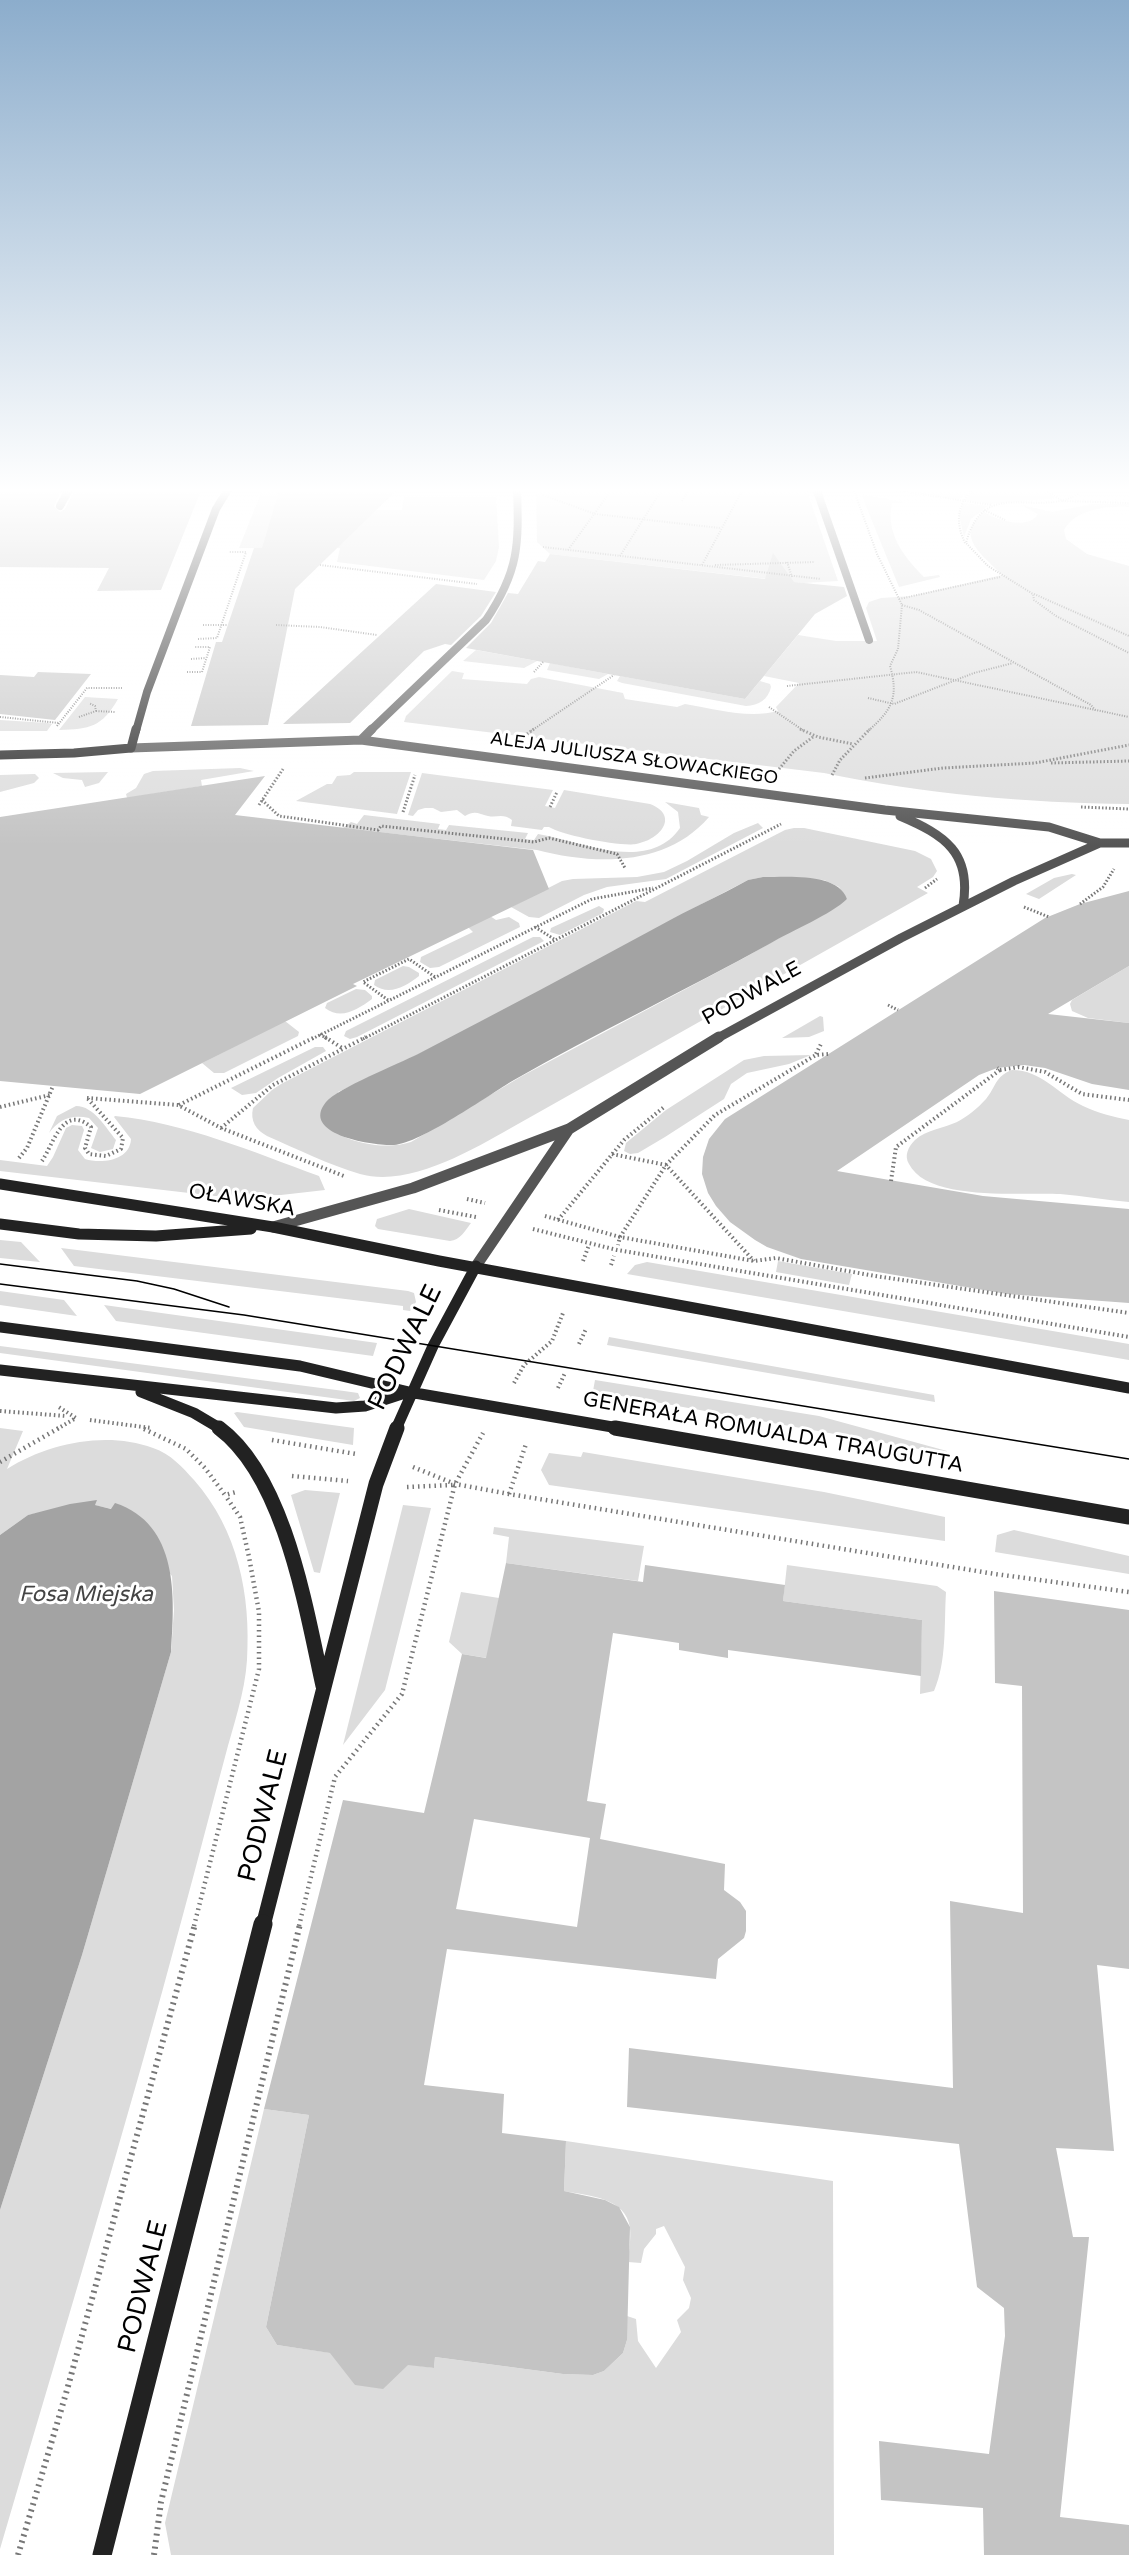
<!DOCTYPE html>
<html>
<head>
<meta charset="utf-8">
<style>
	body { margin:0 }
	canvas { display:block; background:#fff }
</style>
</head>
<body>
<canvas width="1129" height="2555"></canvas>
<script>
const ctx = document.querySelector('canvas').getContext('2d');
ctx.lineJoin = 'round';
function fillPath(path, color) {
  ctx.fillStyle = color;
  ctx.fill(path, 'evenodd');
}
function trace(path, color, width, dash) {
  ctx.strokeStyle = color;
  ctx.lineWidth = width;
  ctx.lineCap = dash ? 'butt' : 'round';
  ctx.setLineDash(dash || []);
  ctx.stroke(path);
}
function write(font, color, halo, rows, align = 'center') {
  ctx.font = font + ' "Varela Round",sans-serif';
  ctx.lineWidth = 6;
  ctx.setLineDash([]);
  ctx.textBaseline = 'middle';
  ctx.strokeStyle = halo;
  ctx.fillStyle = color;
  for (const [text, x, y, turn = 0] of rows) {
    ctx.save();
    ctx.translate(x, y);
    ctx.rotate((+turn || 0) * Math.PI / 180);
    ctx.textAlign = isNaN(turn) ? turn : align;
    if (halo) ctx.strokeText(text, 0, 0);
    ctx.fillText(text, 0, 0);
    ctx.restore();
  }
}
fillPath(new Path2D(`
	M 263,488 L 280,488 L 278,497 L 338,510 L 402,510 L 404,497 L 496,497 L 499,547 L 496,561 L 484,580 L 337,562 L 340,548 L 239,548 Z
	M 536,488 L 806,488 L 838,581 L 803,583 L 550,554 L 537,542 Z
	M 900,488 L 971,488 L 959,500 L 900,490 Z
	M 977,488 L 1038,488 L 1056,498 L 990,504 L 964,500 Z
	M 861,494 L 907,503 L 892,503 C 885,533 904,557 924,577 L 939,575 L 940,577 L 899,587 Z
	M 963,503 L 988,506 L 971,519 L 964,537 L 959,515 Z
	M 1092,504 L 1129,504 L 1129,507 C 1104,506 1075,510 1064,530 L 1066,539 L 1087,554 L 1129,566 L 1129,804 C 1027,803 924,794 824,773 L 404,722 L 406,716 L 452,671 L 464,673 L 462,679 L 527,684 L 531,679 L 539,677 L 623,693 L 625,699 L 677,707 L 685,704 C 714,709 749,719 778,711 L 776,707 L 799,683 L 764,676 L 798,635 L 836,641 L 877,641 L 866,608 L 869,602 L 881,598 L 911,596 L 1002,575 C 986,557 952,537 984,512 C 998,521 1029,530 1038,514 L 1021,505 L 1052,512 Z
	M 476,650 L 537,661 L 524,668 L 463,661 Z
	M 550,663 L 608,674 L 599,679 L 547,670 Z
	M 620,676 L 745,699 L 760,681 L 770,684 L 771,687 C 768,700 759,705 746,706 L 622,683 L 617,681 Z
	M 85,697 L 118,699 C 102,727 90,729 59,730 Z
	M 0,720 L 48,723 L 52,724 L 47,731 L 0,731 Z
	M 240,768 L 254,771 L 201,780 L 202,786 L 127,798 L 126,794 L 136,788 L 144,774 L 153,771 Z
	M 108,772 L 99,783 L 85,787 L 82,780 L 63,778 L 53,773 Z
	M 354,772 L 411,772 L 397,814 L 296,801 L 327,784 L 332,784 L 337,776 L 350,775 Z
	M 422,773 L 553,790 L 545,806 L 555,808 L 564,790 L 650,804 C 679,815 662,839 636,844 C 621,847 561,835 549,827 L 544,827 L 542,830 L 511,826 L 512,820 C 503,813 497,818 488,816 C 479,814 475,810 465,816 L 457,810 L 441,812 L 433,808 L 425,808 L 418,810 L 413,816 L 408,815 Z
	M 35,774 L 39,778 L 34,783 L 0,792 L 0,775 Z
	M 665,802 L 699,808 L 701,815 L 709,817 C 666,867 595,865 537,850 L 343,828 L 351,822 L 357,824 L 364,815 L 440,824 L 438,829 L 446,830 L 449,825 L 528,833 L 525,839 L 534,840 L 538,834 C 581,841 648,874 680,828 L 678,812 Z
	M 758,823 L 763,828 L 666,879 L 607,887 L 584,895 L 539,918 L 529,917 L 511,907 L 562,881 L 573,879 L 637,877 L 664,872 L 687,861 L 734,833 Z
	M 794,828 L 804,828 L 915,851 L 931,859 L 937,871 L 933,877 L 917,887 L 928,893 L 518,1124 C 475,1148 411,1188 360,1174 C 329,1165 297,1149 267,1136 C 256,1130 250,1121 253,1108 L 272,1090 L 281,1084 L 636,901 L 645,902 L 785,830 ZM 763,877 L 824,880 L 839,887 L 847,899 L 744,958 L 522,1076 L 411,1142 C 390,1149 362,1145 342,1136 L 338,1092 C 479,1029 612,950 748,880 Z
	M 1072,874 L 1076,875 L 1039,899 L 1026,894 L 1054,878 Z
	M 599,906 L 604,909 L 603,913 L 560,935 L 550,932 L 551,928 Z
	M 490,916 L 496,920 L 509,917 L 519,923 L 520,927 L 439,967 L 430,968 L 420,962 L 421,957 L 473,932 L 468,927 Z
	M 533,937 L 540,937 L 544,941 L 357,1037 L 350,1039 L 344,1036 L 346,1031 Z
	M 403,966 L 409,967 L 419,973 L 419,976 C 405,987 389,996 374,985 L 375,980 Z
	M 1129,966 L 1129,1023 L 1088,1018 L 1072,1011 L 1070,1004 L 1072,1000 Z
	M 356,989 L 365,990 L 372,996 L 372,999 C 357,1010 341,1020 325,1008 L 327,1003 Z
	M 820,1016 L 823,1017 L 824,1031 L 809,1037 L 782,1038 Z
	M 285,1021 L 299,1032 L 298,1036 L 224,1073 L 214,1073 L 202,1063 Z
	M 315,1047 L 323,1047 L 326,1051 L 278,1078 L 256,1093 L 242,1095 L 231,1088 Z
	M 811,1055 L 789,1064 L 747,1073 L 731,1084 L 724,1099 L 665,1137 L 638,1153 L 630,1154 L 624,1151 L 626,1143 L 666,1110 L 744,1060 L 764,1056 Z
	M 1012,1070 C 1042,1070 1057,1094 1083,1106 C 1098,1113 1113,1117 1129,1120 L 1129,1202 C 1106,1200 1083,1196 1060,1194 C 1022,1192 928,1202 909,1164 C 904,1156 908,1147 915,1140 C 926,1130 944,1128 957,1122 C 968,1116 977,1109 986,1099 C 996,1087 995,1076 1012,1070 Z
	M 76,1106 C 94,1106 106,1128 116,1140 L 113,1149 L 100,1152 L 91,1148 L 98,1128 L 89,1118 C 72,1114 59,1119 49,1133 L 57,1116 Z
	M 115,1116 C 186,1123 253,1152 319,1176 L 325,1190 L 281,1195 L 215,1196 L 0,1171 L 0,1160 L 47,1166 L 53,1157 L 66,1128 L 72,1125 L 82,1126 L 84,1130 L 78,1150 L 85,1159 C 101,1164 130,1161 131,1139 L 114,1117 Z
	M 409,1209 L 471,1223 C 465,1231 460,1240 450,1241 L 378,1229 L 375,1226 L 377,1219 Z
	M 0,1240 L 21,1242 L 40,1262 L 0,1258 Z
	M 61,1248 L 408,1291 L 414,1293 L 416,1302 L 410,1311 L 403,1310 L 403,1306 L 74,1266 Z
	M 778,1261 L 852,1274 L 849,1285 L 776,1272 Z
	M 647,1262 L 1129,1344 L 1129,1360 L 627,1274 L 635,1265 Z
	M 0,1291 L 64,1300 L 77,1316 L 0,1305 Z
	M 104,1305 L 377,1343 L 373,1356 L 116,1321 Z
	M 609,1337 L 934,1395 L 935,1402 L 607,1345 Z
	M 0,1346 L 344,1391 L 358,1393 L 360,1398 L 354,1401 L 0,1353 Z
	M 595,1380 L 819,1416 L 947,1451 L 947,1454 L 593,1391 Z
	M 237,1412 L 354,1428 L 353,1445 L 244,1427 L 234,1413 Z
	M 0,1428 L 23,1431 L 7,1469 C 49,1443 106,1431 153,1448 C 171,1454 182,1467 194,1480 C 238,1530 251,1595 247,1660 C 245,1693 233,1726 225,1757 C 211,1808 198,1860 184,1911 C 127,2125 62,2337 0,2549 L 0,2210 L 82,1955 L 171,1652 L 174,1610 L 172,1576 L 112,1509 L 94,1505 L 96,1501 L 28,1515 L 0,1535 Z
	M 583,1452 L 824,1492 L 945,1517 L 945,1541 L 549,1485 L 541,1470 L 549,1453 L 581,1457 Z
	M 305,1490 L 340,1493 L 320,1573 L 314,1572 L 291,1495 Z
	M 403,1505 L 431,1508 L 385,1690 L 343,1745 Z
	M 494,1527 L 644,1546 L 638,1581 L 506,1563 L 509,1537 L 493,1534 Z
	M 1014,1530 L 1129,1556 L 1129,1574 L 995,1552 L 997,1535 Z
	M 787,1565 L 937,1586 L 946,1592 C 944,1624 947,1661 934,1691 L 920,1694 L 922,1620 L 783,1601 Z
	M 461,1592 L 499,1598 L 487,1658 L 462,1654 L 449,1642 Z
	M 264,2109 L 309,2115 L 266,2327 L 277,2345 L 434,2368 L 435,2357 L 563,2374 L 593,2375 L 604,2371 L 623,2353 L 627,2340 L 627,2316 L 636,2319 L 638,2341 L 656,2368 L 681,2332 L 677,2320 L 689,2308 L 691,2298 L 683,2280 L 685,2267 L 664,2226 L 656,2229 L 656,2234 L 644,2249 L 641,2263 L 628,2262 C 629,2251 631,2239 630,2228 C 626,2197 588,2196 564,2191 L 566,2141 L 833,2181 L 834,2555 L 171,2555 L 165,2523 Z`), '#dcdcdc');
fillPath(new Path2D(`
	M 763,877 C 787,877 838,872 847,899 C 832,914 791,931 771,943 C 686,990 598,1032 514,1080 C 487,1096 421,1143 394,1145 C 375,1146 299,1135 326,1102 C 338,1088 398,1064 418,1054 C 499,1012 580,969 661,925 C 689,909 720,896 748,880 Z
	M 97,1500 L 95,1505 L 111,1509 L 115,1503 C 179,1524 175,1597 171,1652 L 82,1955 L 0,2210 L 0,1535 L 28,1515 L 70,1504 Z`), '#a3a3a3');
fillPath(new Path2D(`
	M 0,488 L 63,488 L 54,506 L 60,512 L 65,509 L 76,488 L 202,488 L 161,590 L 97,591 L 109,568 L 0,567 Z
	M 280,488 L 399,488 L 295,589 L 268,725 L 191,726 L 216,642 L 222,642 L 254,548 L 262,548 Z
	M 773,553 L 794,582 L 844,587 L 847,596 L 815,614 L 745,699 L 466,648 L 491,623 L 508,593 L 518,594 L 538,561 L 545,562 L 550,554 L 765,579 Z
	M 436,584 L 496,592 L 481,616 L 451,645 L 445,644 L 424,651 L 350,723 L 283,724 Z
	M 38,672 L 91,674 L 55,720 L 0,714 L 0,675 L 34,677 Z
	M 265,776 L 235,815 L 533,850 L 549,889 L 353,984 L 357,986 L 140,1094 L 0,1081 L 0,817 Z
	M 1129,891 L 1129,966 L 1048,1014 L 1129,1023 L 1129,1090 L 1092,1084 L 1045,1068 L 1024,1065 L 997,1068 L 979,1075 L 837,1171 L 983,1196 L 1129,1209 L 1129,1303 L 1007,1294 L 801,1259 L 767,1247 L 755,1240 L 730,1222 L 716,1206 L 708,1193 L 702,1174 L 703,1157 L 709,1139 L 725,1119 L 1045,918 L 1080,904 Z
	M 506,1563 L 643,1582 L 645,1565 L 785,1585 L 783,1601 L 922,1620 L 921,1676 L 728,1650 L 728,1658 L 679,1650 L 679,1643 L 613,1633 L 587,1801 L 606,1804 L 600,1839 L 725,1864 L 724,1890 L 740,1902 L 746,1911 L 746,1931 L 744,1938 L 718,1959 L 716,1979 L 447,1949 L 424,2085 L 504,2094 L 502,2133 L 566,2141 L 564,2191 L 605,2200 L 619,2207 L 630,2227 L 627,2340 L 623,2353 L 604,2371 L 593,2375 L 563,2374 L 435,2357 L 434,2368 L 408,2365 L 383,2389 L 355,2385 L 330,2353 L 277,2345 L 266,2327 L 309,2115 L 264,2109 L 343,1800 L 424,1813 L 462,1654 L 486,1658 ZM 474,1819 L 590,1838 L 577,1927 L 456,1909 Z
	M 994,1591 L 1129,1610 L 1129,1969 L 1097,1965 L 1114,2151 L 1056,2148 L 1073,2237 L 1089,2237 L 1060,2517 L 1129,2525 L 1129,2555 L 984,2555 L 983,2508 L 881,2500 L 879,2441 L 989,2454 L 1005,2336 L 1004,2308 L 977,2287 L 959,2144 L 627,2107 L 629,2048 L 953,2088 L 950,1901 L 1023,1913 L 1022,1686 L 995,1683 Z`), '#c4c4c4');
trace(new Path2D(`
	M 600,488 L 611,490
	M 853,488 L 877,554 L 902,605 L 898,649 L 890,666 C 899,697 892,710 868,731
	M 881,488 L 991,505
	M 1041,488 L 1063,501 L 1129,503
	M 611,491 L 742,490
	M 1078,494 C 1036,519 984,475 966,543 L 988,566 L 1033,594 L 1034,600 L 1056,616 L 1129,653
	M 543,495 L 595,514 L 720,528
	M 682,501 L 690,488
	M 984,510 L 1005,520
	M 965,543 C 955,522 957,504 974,488
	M 543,547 L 821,579
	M 568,550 L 613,488
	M 620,556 L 661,491
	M 787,562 L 792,577
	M 320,565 L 477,584
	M 702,565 L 743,489
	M 715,565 L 815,562
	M 1034,594 L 1129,636
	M 899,599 L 1000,577
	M 902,605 L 919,610 L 1091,705 L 1095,710
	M 203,625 L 228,625
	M 276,625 L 320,627 L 377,635
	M 198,639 L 217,638 L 246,552 L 229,552
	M 191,659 L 206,658
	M 187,672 L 202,672 L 210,647 L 195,647
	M 534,672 L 543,662
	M 787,686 L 916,672 L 1129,717
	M 868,698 L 894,704 L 974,673 L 1013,663
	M 769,707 L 804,731
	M 96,711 L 115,712
	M 0,717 L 59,723
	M 79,717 L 96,711 L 95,706 L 89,703
	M 57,726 L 87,688 L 122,688
	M 531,731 L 614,675`), '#777', 2, [1, 1.5]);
trace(new Path2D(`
	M 800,729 L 818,737 L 853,744
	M 527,734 L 534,729
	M 1051,763 L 1129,761
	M 779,769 L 794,751 L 813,737
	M 832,775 L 840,760 L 870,729
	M 865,778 L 943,768 L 1035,763 L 1129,745
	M 262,800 L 279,816 L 378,830 L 381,826 L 534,842 L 549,838 L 617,854 L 625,868
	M 259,805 L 283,769
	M 550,807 L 557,792
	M 1081,807 L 1129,809
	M 403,812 L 415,775
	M 925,888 L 937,879
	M 1080,904 L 1103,887 L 1114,869
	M 1024,907 L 1049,917
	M 535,927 L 554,939
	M 388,1000 L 363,982 L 409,959 L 435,977
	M 888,1005 L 898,1010
	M 320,1034 L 327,1039
	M 312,1039 L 592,899 L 653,888
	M 363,1039 L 781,824`), '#777', 3, [1.5, 2]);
trace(new Path2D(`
	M 325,1037 L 342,1048
	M 816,1054 L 821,1044
	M 828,1054 L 816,1055 L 715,1115 L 666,1165 L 620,1237 L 754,1261 L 776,1258 L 875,1276 L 1129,1313
	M 1000,1070 L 1019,1067 L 1045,1072 L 1082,1094 L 1129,1100
	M 87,1098 L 178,1105 L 221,1128 L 344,1176
	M 179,1105 L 315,1037
	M 0,1107 L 50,1095
	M 221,1128 L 273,1085 L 366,1037
	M 612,1154 L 666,1165 L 754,1261
	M 19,1158 L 27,1148 L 53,1086
	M 42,1161 C 53,1145 63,1103 91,1127 L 85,1148 L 89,1154 L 106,1156 L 121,1149 L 123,1138 L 88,1099
	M 891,1181 L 896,1147 L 1000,1070 L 997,1068
	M 467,1199 L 485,1203
	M 439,1210 L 476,1217
	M 545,1216 L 620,1237 L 618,1245
	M 558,1220 L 624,1140 L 664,1107
	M 533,1229 L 617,1250 L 1129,1337
	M 583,1261 L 589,1245
	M 611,1265 L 614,1256
	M 579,1344 L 586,1329
	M 514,1383 L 524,1365 L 552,1341 L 563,1313
	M 558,1388 L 565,1373
	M 0,1411 L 66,1416
	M 90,1420 L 151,1428
	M 57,1429 L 76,1418 L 57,1406`), '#777', 4, [1.5, 3]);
trace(new Path2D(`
	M 144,1429 L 186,1449 L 205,1468 L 225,1495 L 236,1492
	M 272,1440 L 356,1454
	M 0,1462 L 59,1428
	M 413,1467 L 455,1484 L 509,1494 L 995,1574 L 1129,1592
	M 292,1476 L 348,1481
	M 407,1487 L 453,1485
	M 509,1494 L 526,1444
	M 194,1926 L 259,1669 L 259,1612 L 249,1557 L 240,1517 L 225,1495
	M 299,1926 L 335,1777 L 402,1694 L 455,1484 L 483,1433`), '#777', 4.5, [1.5, 4]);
trace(new Path2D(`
	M 18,2555 L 67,2390 L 195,1924
	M 154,2555 L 161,2502 L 300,1924`), '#777', 6, [2, 4.5]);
trace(new Path2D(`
	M 60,506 L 70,488`), '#555', 8);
trace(new Path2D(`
	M 816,488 L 869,640
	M 370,731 L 486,620 C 519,571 519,545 517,488`), '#555', 8);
trace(new Path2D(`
	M 361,740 L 372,729
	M 131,748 L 361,740 L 885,810 L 1049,827 L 1100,843 L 1129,843
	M 900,816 C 945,835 972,853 963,906
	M 716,1039 L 901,938 L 1014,881 L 1100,843`), '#555', 9);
trace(new Path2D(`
	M 273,1227 L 413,1188 L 569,1129 L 719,1037
	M 476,1266 L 569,1129`), '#555', 11);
trace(new Path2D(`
	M 136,731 L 147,692 L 216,509 L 229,488`), '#222', 8);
trace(new Path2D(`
	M 0,755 L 74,753 L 131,748 L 136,729`), '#222', 9);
trace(new Path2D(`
	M 0,1184 L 273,1227 L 439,1261 L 1129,1388
	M 0,1224 L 79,1234 L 156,1236 L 251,1229
	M 0,1327 L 300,1366 L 409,1392 L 624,1429
	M 0,1370 L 336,1408 L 365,1406 L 408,1392
	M 141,1392 L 194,1413 L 221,1429
	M 396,1429 L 433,1346 L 476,1266`), '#222', 11);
trace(new Path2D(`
	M 219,1428 C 285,1477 306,1609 323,1686
	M 615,1428 L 1129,1517
	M 263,1926 L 376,1484 L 397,1428`), '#222', 15);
trace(new Path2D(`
	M 102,2555 L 263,1924`), '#222', 19);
trace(new Path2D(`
	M 0,1264 L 137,1281 L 174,1289 L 229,1307
	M 0,1284 L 244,1315 L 1129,1459`), '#000', 1.5);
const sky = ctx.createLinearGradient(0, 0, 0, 846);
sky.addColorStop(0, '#8cadcc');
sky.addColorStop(0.58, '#fff');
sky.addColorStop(1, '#ffffff00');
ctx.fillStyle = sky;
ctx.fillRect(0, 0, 1129, 846);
write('18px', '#000', '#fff', [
	["ALEJA JULIUSZA SŁOWACKIEGO",634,759,8]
]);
write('21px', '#000', '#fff', [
	["PODWALE",752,994,-29],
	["OŁAWSKA",242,1201,10],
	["GENERAŁA ROMUALDA TRAUGUTTA",773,1433,10]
]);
write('italic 22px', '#444', '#fff', [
	["Fosa Miejska",86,1595]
]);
write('26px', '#000', '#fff', [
	["PODWALE",406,1348,-64],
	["PODWALE",264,1816,-76],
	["PODWALE",144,2287,-76]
]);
</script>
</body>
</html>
